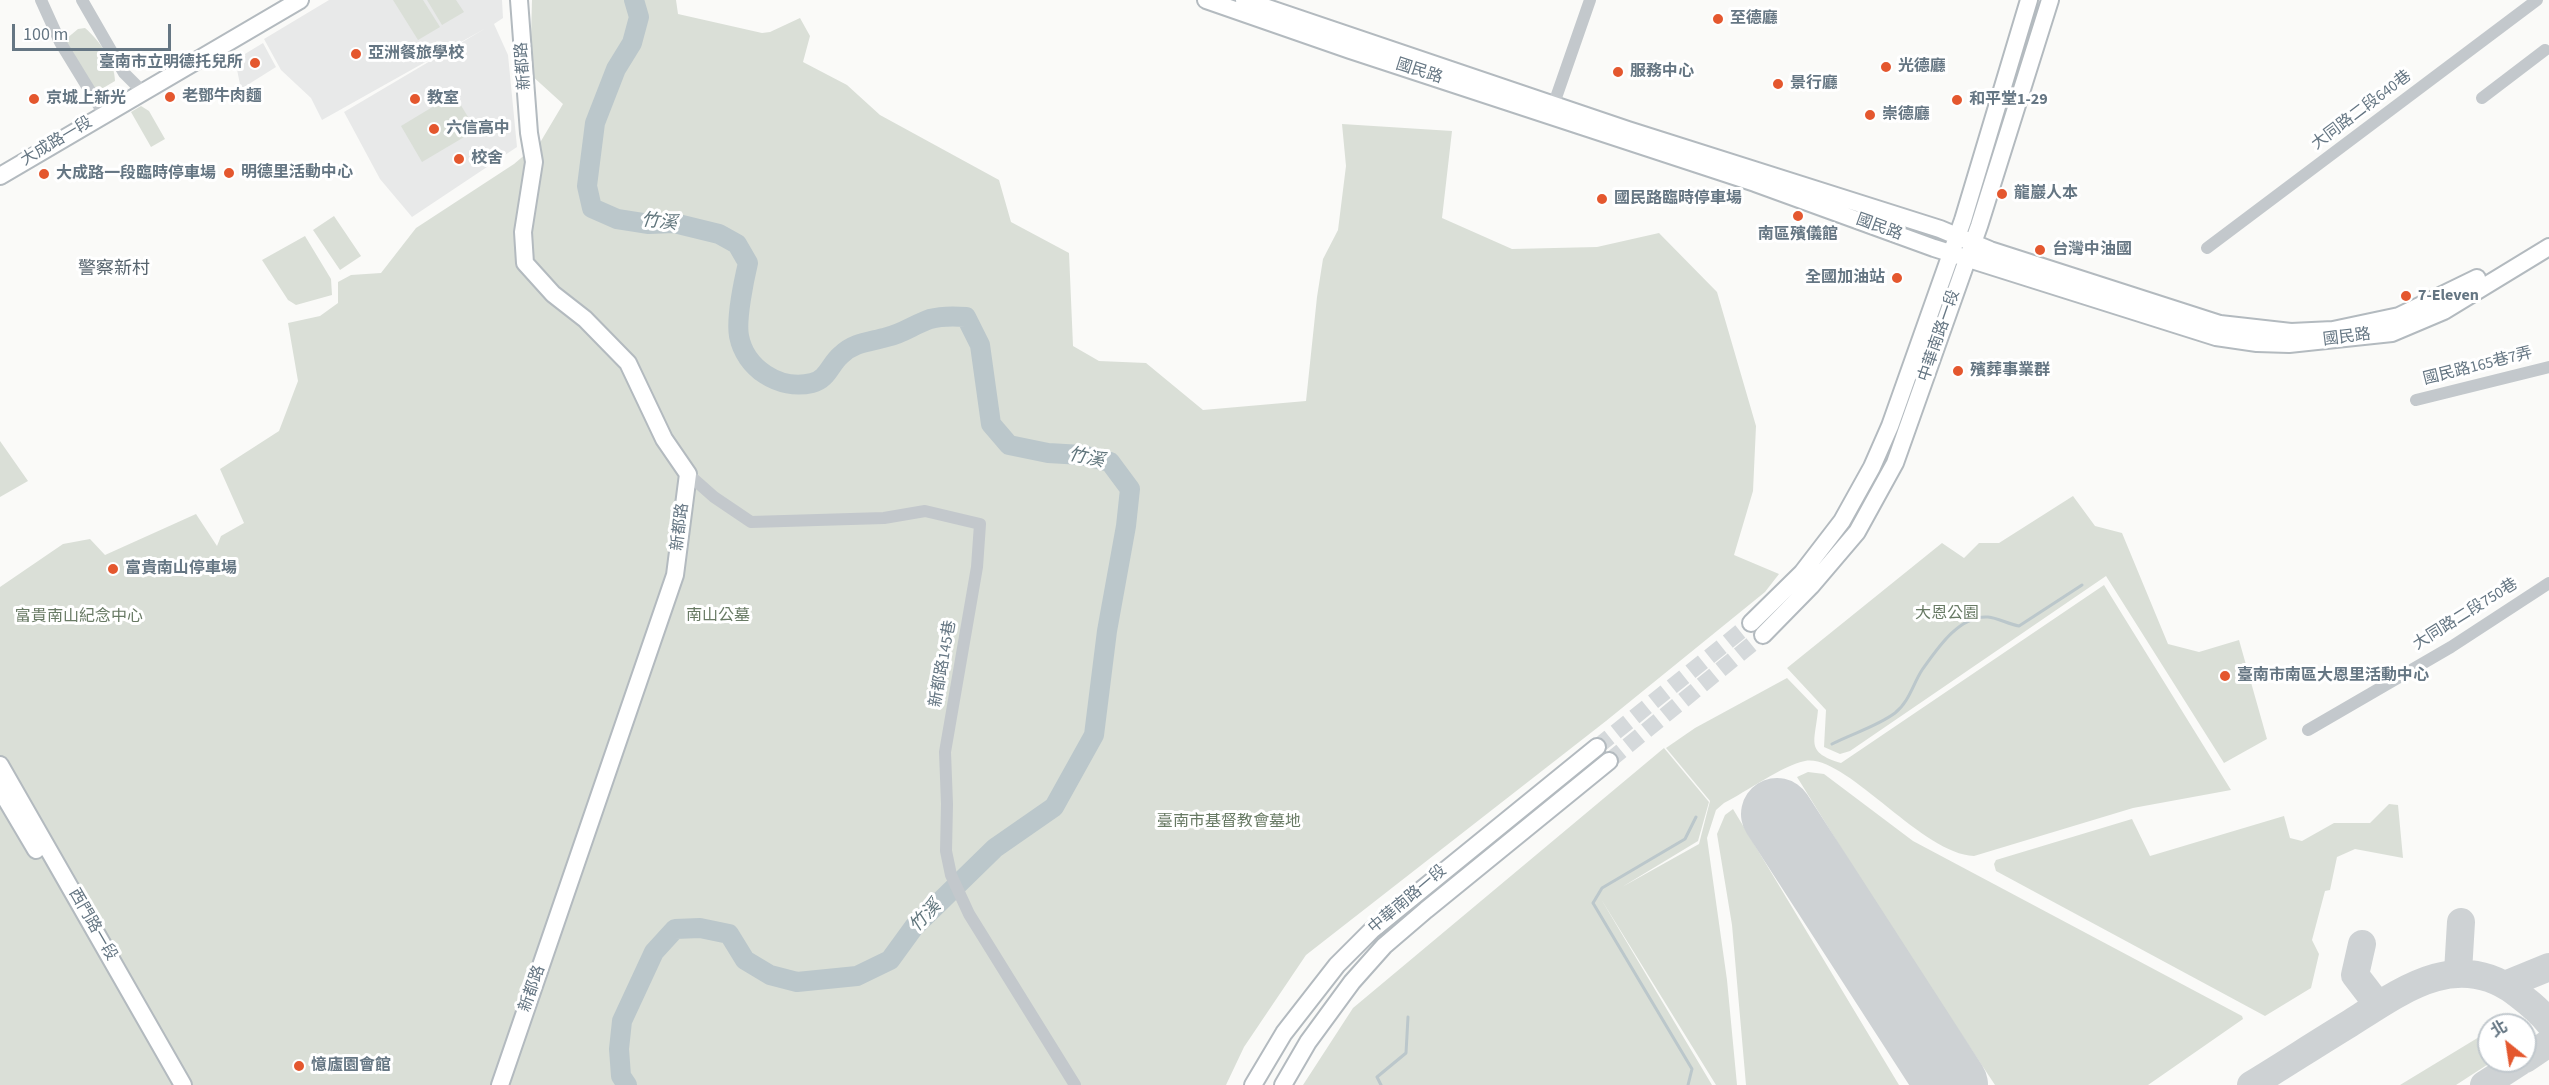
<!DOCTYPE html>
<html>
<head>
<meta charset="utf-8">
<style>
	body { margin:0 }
	#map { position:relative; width:2549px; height:1085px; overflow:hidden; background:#fafaf8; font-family:"Source Sans 3","Noto Sans TC",sans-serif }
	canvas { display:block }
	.north { position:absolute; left:2477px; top:1013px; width:60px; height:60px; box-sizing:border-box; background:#fff; border:2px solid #c1c8cd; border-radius:50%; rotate:330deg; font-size:16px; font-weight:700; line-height:24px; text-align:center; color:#657683 }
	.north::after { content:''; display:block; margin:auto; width:21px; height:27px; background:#e4572e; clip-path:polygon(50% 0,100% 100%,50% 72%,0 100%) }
	.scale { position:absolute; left:12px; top:24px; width:159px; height:27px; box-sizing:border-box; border:3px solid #657683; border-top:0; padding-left:8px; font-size:18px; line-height:21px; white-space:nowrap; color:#657683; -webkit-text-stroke:4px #fff; paint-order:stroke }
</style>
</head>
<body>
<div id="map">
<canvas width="2549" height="1085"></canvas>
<div class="north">北</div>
<div class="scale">100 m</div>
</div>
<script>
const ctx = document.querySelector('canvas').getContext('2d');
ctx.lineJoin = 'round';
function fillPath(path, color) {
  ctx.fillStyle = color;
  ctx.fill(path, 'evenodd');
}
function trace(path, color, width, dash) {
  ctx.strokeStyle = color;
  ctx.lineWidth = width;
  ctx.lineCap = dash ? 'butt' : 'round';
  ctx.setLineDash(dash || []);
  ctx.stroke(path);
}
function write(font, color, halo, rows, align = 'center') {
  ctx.font = font + ' "Source Sans 3","Noto Sans TC",sans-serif';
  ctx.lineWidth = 6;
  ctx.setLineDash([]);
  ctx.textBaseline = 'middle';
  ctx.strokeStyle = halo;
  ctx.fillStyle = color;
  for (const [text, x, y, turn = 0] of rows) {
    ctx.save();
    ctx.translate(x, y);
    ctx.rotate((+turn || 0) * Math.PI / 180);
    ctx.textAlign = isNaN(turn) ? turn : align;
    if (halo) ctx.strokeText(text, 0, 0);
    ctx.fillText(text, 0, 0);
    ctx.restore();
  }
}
fillPath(new Path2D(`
	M 329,0 L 502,0 L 503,18 L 494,24 L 508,55 L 517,147 L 412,217 L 380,179 L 344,112 L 486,28 L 322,120 L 311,98 L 281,70 L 264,39 Z
	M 263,43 L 276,67 L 241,89 L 235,60 Z`), '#e8e9e9');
fillPath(new Path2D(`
	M 393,0 L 423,0 L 440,27 L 418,40 Z
	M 427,0 L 456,0 L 464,12 L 442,25 Z
	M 532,0 L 676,0 L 678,14 L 762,33 L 770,32 L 800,18 L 810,36 L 803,62 L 847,85 L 880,115 L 999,180 L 1011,222 L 1069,253 L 1073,346 L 1099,361 L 1146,363 L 1203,410 L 1306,401 L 1317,297 L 1323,259 L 1338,230 L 1346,166 L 1342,124 L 1452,131 L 1442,218 L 1512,249 L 1597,247 L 1659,233 L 1717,292 L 1756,426 L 1753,491 L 1734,555 L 1779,574 L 1765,592 L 1606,721 L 1306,955 L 1244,1047 L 1226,1085 L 0,1085 L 0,587 L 63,544 L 90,539 L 105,555 L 196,514 L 217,546 L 221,536 L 244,523 L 220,469 L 279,431 L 298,381 L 288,323 L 320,316 L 338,303 L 338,282 L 351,275 L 381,273 L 416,228 L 514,164 L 541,141 L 563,104 L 530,74 Z
	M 85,28 C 99,40 115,62 115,81 L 98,91 L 90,85 L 67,46 L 66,39 L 78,29 Z
	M 454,94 L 476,130 L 422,162 L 401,126 Z
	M 141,106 L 149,111 L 165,139 L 151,147 L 131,112 Z
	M 334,216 L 361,256 L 340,270 L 313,230 Z
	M 305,236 L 331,279 L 332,295 L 296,305 L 288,300 L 262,260 Z
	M 0,441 L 28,481 L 0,497 Z
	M 2073,496 L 2095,526 L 2122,533 L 2168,644 L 2199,652 L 2239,640 L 2267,739 L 2224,763 L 2106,576 L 1850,751 L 1840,754 L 1824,747 L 1826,710 L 1787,668 L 1942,543 L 1964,558 L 1979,543 L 1999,543 Z
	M 2104,585 L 2231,790 L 2133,808 L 1974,856 C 1921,854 1845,753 1805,761 C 1783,765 1746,792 1724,803 L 1716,810 L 1707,838 L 1727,980 L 1737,1085 L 1716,1085 L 1601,899 L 1712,1085 L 1303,1085 L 1353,1008 L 1664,748 L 1709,802 L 1698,841 L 1622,887 L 1699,844 L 1710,801 L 1666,748 L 1695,728 L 1787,678 L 1818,710 C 1815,743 1805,752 1841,763 Z
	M 1808,772 L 1824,774 L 1913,841 L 2242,1016 L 2243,1019 L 2148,1085 L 1995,1085 L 1889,925 L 1797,777 Z
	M 2389,804 L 2398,805 L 2403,858 L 2355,849 L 2337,857 L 2330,890 L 2325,891 L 2312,940 L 2319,954 L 2311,988 L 2265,1016 L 1996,871 L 1994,864 L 1996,860 L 2132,819 L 2150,856 L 2284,816 L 2290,838 L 2302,841 L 2334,823 L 2370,823 Z
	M 1733,809 L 1899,1085 L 1746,1085 L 1732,925 L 1717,834 L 1725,815 Z
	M 2489,1031 L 2489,1061 L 2493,1061 L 2456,1085 L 2400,1085 Z`), '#dadfd7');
trace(new Path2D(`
	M 1832,744 C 1853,733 1876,727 1895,713 C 1909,702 1913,684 1922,670 C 1937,649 1959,615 1988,617 C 1998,618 2008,624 2019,626 L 2082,585
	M 1381,1085 L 1377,1077 L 1406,1053 L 1408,1017
	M 1688,1085 L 1692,1069 L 1593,903 L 1602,888 L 1685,839 L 1696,817`), '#bbc7cb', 3);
trace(new Path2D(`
	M 627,1085 L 621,1076 L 619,1049 L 622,1021 L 654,952 L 675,929 L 700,928 L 729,934 L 745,960 L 770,975 L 797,982 L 857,976 L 890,960 L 914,927 L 995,848 L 1054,807 L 1094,735 L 1107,631 L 1126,526 L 1130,489 L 1110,462 L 1082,455 L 1048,453 L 1009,445 L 991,424 L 980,345 L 966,317 C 954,316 941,316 930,319 C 915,324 902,334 887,337 C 870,342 854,342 841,355 C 830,364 828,379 812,383 C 779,391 745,368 739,336 C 736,319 744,280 748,263 L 737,244 L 719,234 L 674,223 L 649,224 L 617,219 L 592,208 L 587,186 L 595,123 L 616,69 L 632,43 L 639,17 L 634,0`), '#bbc7cb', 20);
trace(new Path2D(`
	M 2362,944 L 2355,975 L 2378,1005
	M 2458,972 L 2461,922
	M 2505,985 L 2549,967
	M 2525,1059 L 2549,1043
	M 2251,1085 C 2284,1065 2316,1044 2349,1024 C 2401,991 2456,949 2515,992 C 2528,1002 2539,1010 2549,1023
	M 2484,1085 L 2521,1061`), '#ced2d4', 28);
trace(new Path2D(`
	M 1777,814 L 1952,1085`), '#ced2d4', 72);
trace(new Path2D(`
	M 1597,747 L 1751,623
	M 1609,761 L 1763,635`), '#d5d9db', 16, [16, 8]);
const secondary = new Path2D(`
	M 1206,0 L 1350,50 L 1755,183 L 1934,248 L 2216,337 L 2257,343 L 2289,344 L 2392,333 L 2444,311 L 2549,247
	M 1244,0 L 1628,130 L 1940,229 L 1990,250 L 2220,324 L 2291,332 L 2333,330 L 2399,316 L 2477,278
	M 0,176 L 300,0
	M 1751,623 L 1802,573 L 1842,521 L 1872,467 L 1890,426 L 1963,220 L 2029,0
	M 1763,635 L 1811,586 L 1857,532 L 1895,463 L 1979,226 L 2050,0
	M 0,765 L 183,1085
	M 0,789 L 36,850
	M 500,1085 L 675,575 L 688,474 L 664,439 L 628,363 L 585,319 L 553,294 L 525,263 L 523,232 L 534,162 L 529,133 L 519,0
	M 1253,1085 L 1284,1033 L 1337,965 L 1372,930 L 1597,747
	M 1283,1085 L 1308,1042 L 1352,982 L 1384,946 L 1426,910 L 1609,761`);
trace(secondary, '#b3babf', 20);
trace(new Path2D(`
	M 41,0 L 60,42 L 104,114
	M 82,0 L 124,73 L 143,92
	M 2482,98 L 2545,50
	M 1551,112 L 1590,0
	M 2207,248 L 2537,0
	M 2416,400 L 2549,367
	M 688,474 L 714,497 L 751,522 L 884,518 L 925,511 L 980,524 L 977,567 L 945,752 L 947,804 L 946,851 L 951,875 L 969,914 L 1075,1085
	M 2308,730 L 2451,647 L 2549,583`), '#c3c8cc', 12);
trace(secondary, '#fff', 16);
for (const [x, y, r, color] of [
	[1718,19,6,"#e4572e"],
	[356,54,6,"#e4572e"],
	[255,63,6,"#e4572e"],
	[1886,67,6,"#e4572e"],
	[1618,72,6,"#e4572e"],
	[1778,84,6,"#e4572e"],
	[170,97,6,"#e4572e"],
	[34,99,6,"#e4572e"],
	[415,99,6,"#e4572e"],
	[1957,100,6,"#e4572e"],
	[1870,115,6,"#e4572e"],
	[434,129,6,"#e4572e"],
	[459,159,6,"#e4572e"],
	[229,173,6,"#e4572e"],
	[44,174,6,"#e4572e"],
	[2002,194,6,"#e4572e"],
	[1602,199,6,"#e4572e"],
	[1798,216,6,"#e4572e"],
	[2040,250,6,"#e4572e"],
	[1897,278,6,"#e4572e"],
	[2406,296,6,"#e4572e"],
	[1958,371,6,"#e4572e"],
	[113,569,6,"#e4572e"],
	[2225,676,6,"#e4572e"],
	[299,1066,6,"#e4572e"]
]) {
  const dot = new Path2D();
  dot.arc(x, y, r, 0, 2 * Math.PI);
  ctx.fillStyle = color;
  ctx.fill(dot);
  trace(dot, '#fff', 2);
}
write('bold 16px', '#657683', '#fff', [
	["至德廳",1730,19],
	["亞洲餐旅學校",368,54],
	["臺南市立明德托兒所",243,63,"right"],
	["光德廳",1898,67],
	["服務中心",1630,72],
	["景行廳",1790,84],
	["老鄧牛肉麵",182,97],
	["京城上新光",46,99],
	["教室",427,99],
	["和平堂1-29",1969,100],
	["崇德廳",1882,115],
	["六信高中",446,129],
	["校舍",471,159],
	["明德里活動中心",241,173],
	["大成路一段臨時停車場",56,174],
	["龍巖人本",2014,194],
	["國民路臨時停車場",1614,199],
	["南區殯儀館",1798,235,"center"],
	["台灣中油國",2052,250],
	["全國加油站",1885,278,"right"],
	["7-Eleven",2418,296],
	["殯葬事業群",1970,371],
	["富貴南山停車場",125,569],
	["臺南市南區大恩里活動中心",2237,676],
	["憶廬園會館",311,1066]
], 'left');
write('16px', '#657683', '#fff', [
	["新都路",524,66,-94],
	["國民路",1419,72,18],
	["大同路二段640巷",2362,111,-37],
	["大成路一段",57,142,-31],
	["國民路",1879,228,20],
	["中華南路一段",1940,336,-71],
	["國民路",2347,338,-7],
	["國民路165巷7弄",2478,367,-14],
	["新都路",681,527,-83],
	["大同路二段750巷",2466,615,-32],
	["新都路145巷",944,664,-80],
	["中華南路一段",1408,900,-40],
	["西門路一段",92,925,60],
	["新都路",533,989,-71]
]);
write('16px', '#687a64', '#fff', [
	["大恩公園",1947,614],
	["南山公墓",718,616],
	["富貴南山紀念中心",79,617],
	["臺南市基督教會墓地",1229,822]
]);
write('italic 18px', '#60757c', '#fff', [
	["竹溪",659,223,6],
	["竹溪",1086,459,12],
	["竹溪",926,917,-47]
]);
write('18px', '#57646e', '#fff', [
	["警察新村",114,270]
]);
</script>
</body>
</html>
